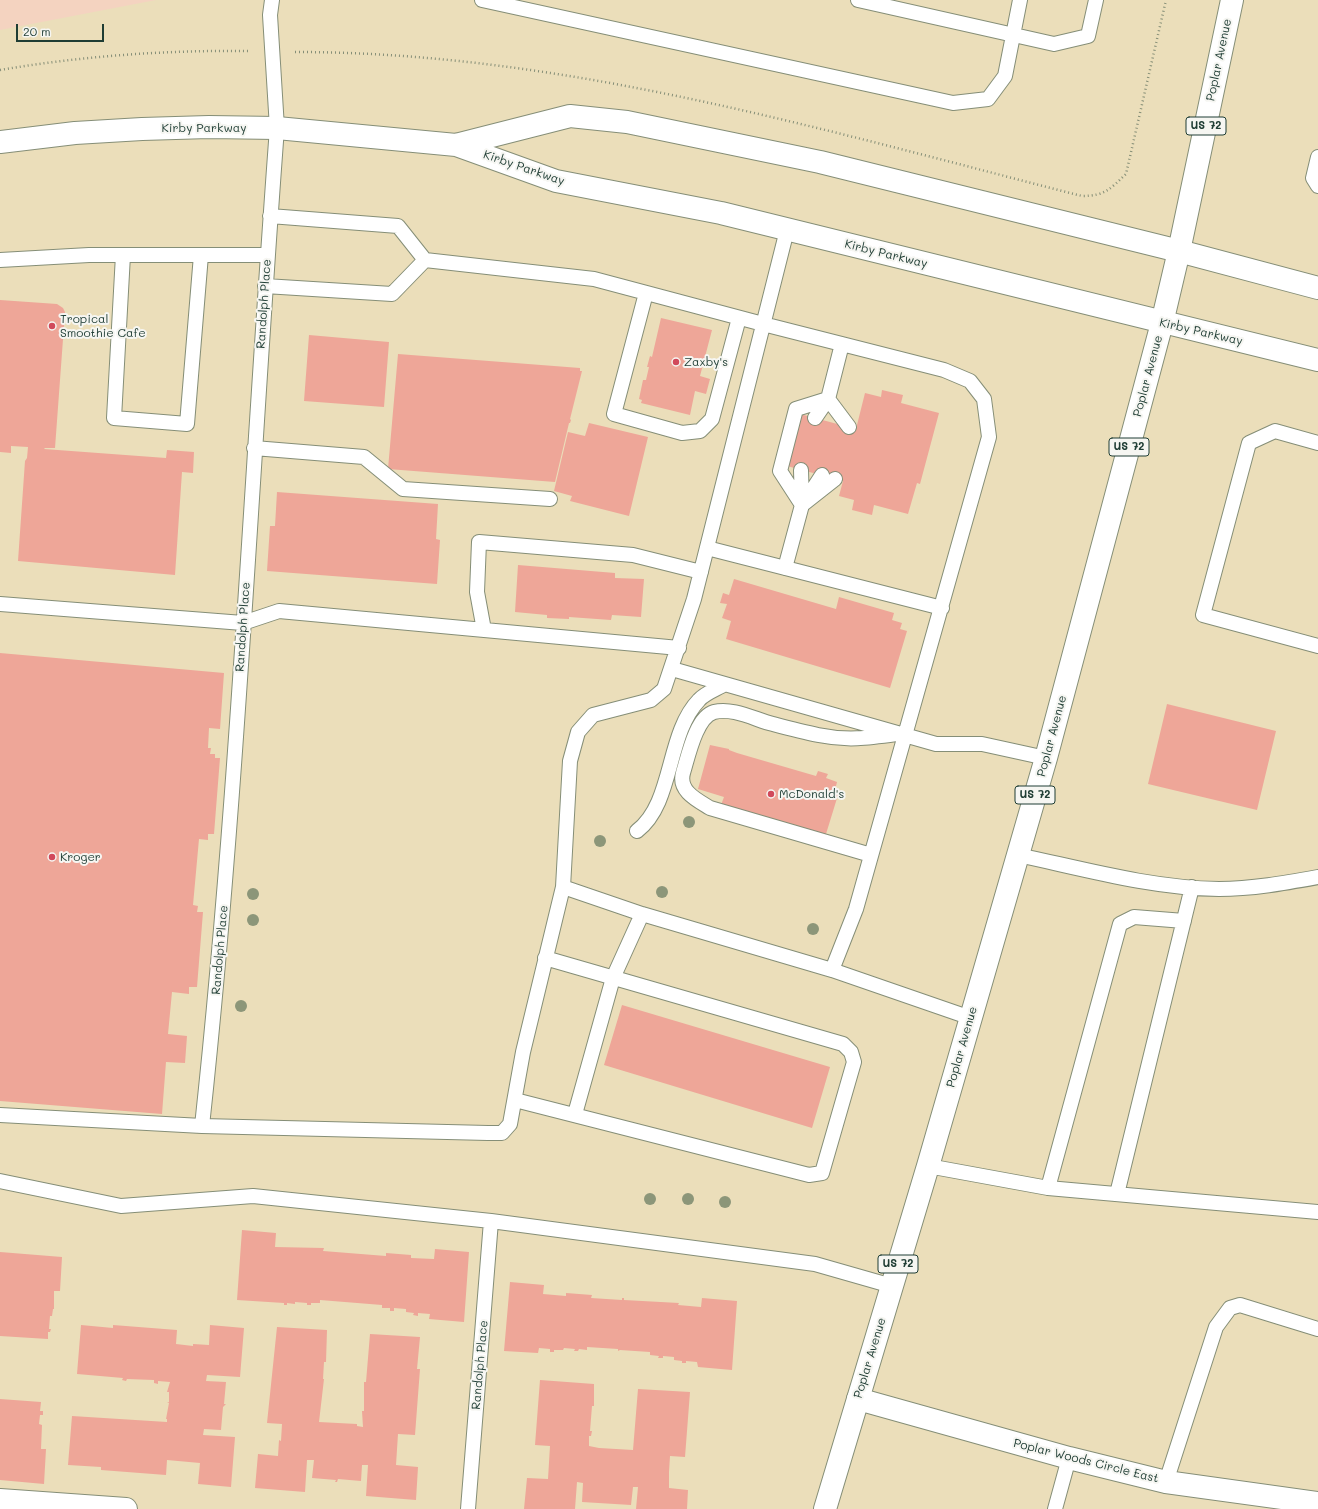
<!DOCTYPE html>
<html>
<head>
<meta charset="utf-8">
<style>
	body { margin:0 }
	#map { position:relative; width:1318px; height:1509px; overflow:hidden; background:#ebdeba; font-family:Mali,sans-serif }
	canvas { display:block }
	.scale { position:absolute; left:16px; top:24px; width:88px; height:18px; box-sizing:border-box; border:2px solid #1f3d34; border-top:0; padding-left:5px; font-size:12px; line-height:14px; white-space:nowrap; color:#1f3d34; -webkit-text-stroke:3px #f6f6f2; paint-order:stroke }
</style>
</head>
<body>
<div id="map">
<canvas width="1318" height="1509"></canvas>
<div class="scale">20 m</div>
</div>
<script>
const ctx = document.querySelector('canvas').getContext('2d');
ctx.lineJoin = 'round';
function fillPath(path, color) {
  ctx.fillStyle = color;
  ctx.fill(path, 'evenodd');
}
function trace(path, color, width, dash) {
  ctx.strokeStyle = color;
  ctx.lineWidth = width;
  ctx.lineCap = dash ? 'butt' : 'round';
  ctx.setLineDash(dash || []);
  ctx.stroke(path);
}
function write(font, color, halo, rows, align = 'center') {
  ctx.font = font + ' Mali,sans-serif';
  ctx.lineWidth = 4;
  ctx.setLineDash([]);
  ctx.textBaseline = 'middle';
  ctx.strokeStyle = halo;
  ctx.fillStyle = color;
  for (const [text, x, y, turn = 0] of rows) {
    ctx.save();
    ctx.translate(x, y);
    ctx.rotate((+turn || 0) * Math.PI / 180);
    ctx.textAlign = isNaN(turn) ? turn : align;
    if (halo) ctx.strokeText(text, 0, 0);
    ctx.fillText(text, 0, 0);
    ctx.restore();
  }
}
fillPath(new Path2D(`
	M 0,0 L 156,0 L 0,30 Z`), '#f4d3c0');
fillPath(new Path2D(`
	M 0,300 L 57,304 L 63,308 L 65,312 L 55,448 L 45,448 L 44,449 L 166,458 L 167,450 L 194,452 L 193,473 L 182,472 L 175,575 L 18,561 L 25,461 L 27,458 L 28,447 L 11,446 L 11,453 L 0,452 Z
	M 661,318 L 712,330 L 700,376 L 710,379 L 706,394 L 695,391 L 690,415 L 641,403 L 642,400 L 639,399 L 643,380 L 646,380 L 649,367 L 647,367 L 650,356 L 652,357 Z
	M 309,335 L 389,342 L 384,407 L 304,401 Z
	M 398,354 L 580,368 L 580,371 L 582,371 L 570,419 L 571,420 L 570,423 L 569,423 L 555,482 L 388,469 Z
	M 882,390 L 903,395 L 901,403 L 939,413 L 920,484 L 917,483 L 908,514 L 874,505 L 872,515 L 852,510 L 854,500 L 839,496 L 843,481 L 787,466 L 800,414 L 856,429 L 865,393 L 881,397 Z
	M 589,423 L 648,437 L 629,516 L 570,501 L 572,496 L 554,491 L 568,432 L 585,436 Z
	M 277,492 L 438,504 L 436,539 L 440,540 L 437,584 L 267,571 L 270,526 L 275,526 Z
	M 518,565 L 615,573 L 615,578 L 644,579 L 641,617 L 612,615 L 611,620 L 569,617 L 569,619 L 547,618 L 547,615 L 515,612 Z
	M 734,579 L 836,609 L 839,597 L 894,613 L 892,620 L 902,623 L 900,629 L 907,631 L 890,688 L 726,639 L 731,621 L 722,618 L 727,604 L 720,603 L 723,593 L 729,595 Z
	M 0,653 L 224,673 L 220,729 L 209,728 L 208,748 L 211,748 L 210,754 L 215,754 L 215,758 L 220,758 L 214,834 L 208,834 L 208,840 L 199,839 L 193,905 L 198,906 L 197,912 L 203,912 L 197,987 L 189,987 L 189,994 L 172,992 L 168,1034 L 187,1036 L 185,1063 L 166,1062 L 162,1114 L 0,1101 Z
	M 1167,704 L 1276,731 L 1257,810 L 1148,784 Z
	M 710,745 L 729,749 L 729,750 L 737,753 L 816,776 L 818,771 L 828,774 L 826,778 L 837,782 L 834,794 L 838,795 L 826,834 L 823,833 L 821,838 L 721,805 L 724,797 L 698,789 Z
	M 622,1005 L 830,1067 L 812,1128 L 604,1065 Z
	M 242,1230 L 276,1233 L 275,1247 L 324,1248 L 323,1251 L 386,1256 L 386,1253 L 411,1255 L 411,1258 L 434,1259 L 435,1249 L 469,1252 L 464,1322 L 429,1319 L 430,1314 L 418,1313 L 418,1316 L 413,1315 L 414,1313 L 406,1312 L 406,1309 L 394,1308 L 394,1311 L 390,1311 L 390,1308 L 382,1308 L 382,1305 L 320,1300 L 320,1303 L 311,1303 L 311,1305 L 307,1305 L 307,1303 L 295,1302 L 295,1304 L 287,1303 L 287,1305 L 284,1305 L 284,1303 L 237,1300 Z
	M 0,1252 L 62,1257 L 60,1291 L 54,1291 L 54,1309 L 53,1309 L 52,1316 L 50,1316 L 49,1329 L 51,1329 L 50,1332 L 48,1332 L 48,1339 L 0,1336 Z
	M 510,1282 L 544,1285 L 543,1294 L 566,1296 L 566,1293 L 592,1295 L 591,1298 L 622,1300 L 622,1298 L 624,1298 L 624,1300 L 679,1303 L 678,1305 L 701,1307 L 702,1298 L 737,1301 L 732,1370 L 698,1367 L 697,1362 L 686,1361 L 686,1363 L 682,1363 L 682,1361 L 674,1360 L 674,1357 L 663,1356 L 663,1358 L 658,1358 L 659,1356 L 650,1355 L 650,1352 L 620,1350 L 618,1351 L 618,1349 L 587,1347 L 587,1350 L 579,1349 L 578,1351 L 574,1351 L 575,1349 L 564,1348 L 563,1350 L 554,1350 L 554,1352 L 550,1352 L 550,1349 L 539,1348 L 538,1353 L 504,1351 Z
	M 81,1325 L 113,1328 L 113,1325 L 177,1330 L 176,1344 L 193,1346 L 193,1344 L 209,1345 L 210,1325 L 244,1328 L 240,1377 L 207,1375 L 206,1381 L 226,1382 L 224,1404 L 226,1404 L 223,1407 L 221,1430 L 204,1429 L 203,1435 L 235,1437 L 231,1487 L 198,1484 L 200,1463 L 167,1460 L 166,1475 L 101,1470 L 101,1467 L 68,1465 L 72,1416 L 167,1422 L 167,1419 L 166,1419 L 169,1403 L 167,1403 L 169,1402 L 169,1392 L 167,1392 L 170,1382 L 158,1381 L 158,1384 L 154,1383 L 154,1380 L 127,1379 L 126,1381 L 122,1380 L 123,1378 L 77,1374 Z
	M 277,1327 L 327,1330 L 326,1362 L 324,1362 L 323,1379 L 324,1379 L 319,1422 L 357,1424 L 357,1426 L 363,1427 L 362,1411 L 364,1411 L 364,1382 L 366,1382 L 370,1334 L 420,1337 L 417,1369 L 420,1369 L 415,1435 L 398,1434 L 396,1465 L 418,1467 L 416,1500 L 366,1496 L 368,1465 L 362,1465 L 361,1481 L 338,1479 L 337,1482 L 335,1482 L 336,1480 L 312,1478 L 314,1460 L 307,1460 L 305,1492 L 255,1488 L 258,1454 L 278,1456 L 279,1440 L 281,1441 L 282,1424 L 267,1423 Z
	M 540,1380 L 594,1384 L 594,1406 L 592,1406 L 590,1431 L 592,1431 L 591,1436 L 589,1436 L 589,1446 L 599,1448 L 633,1450 L 638,1389 L 690,1392 L 685,1457 L 670,1456 L 669,1472 L 669,1488 L 688,1490 L 687,1509 L 636,1509 L 638,1487 L 633,1487 L 631,1505 L 582,1502 L 583,1483 L 577,1482 L 575,1509 L 524,1509 L 527,1478 L 548,1479 L 550,1446 L 535,1445 Z
	M 0,1399 L 41,1402 L 40,1411 L 43,1411 L 43,1415 L 40,1415 L 39,1424 L 42,1425 L 41,1449 L 46,1449 L 44,1484 L 0,1480 Z`), '#eea698');
const lane = new Path2D(`
	M 482,0 L 953,103 L 988,99 L 1005,76 L 1020,0
	M 858,0 L 1054,44 L 1088,36 L 1096,0
	M 1318,157 L 1313,178 L 1318,186
	M 270,216 L 398,226 L 425,260
	M 123,255 L 114,418 L 187,424 L 201,255
	M 0,260 L 89,255 L 267,255
	M 265,286 L 392,294 L 425,260 L 594,279 L 763,324 L 944,370 L 970,381 L 984,399 L 989,437 L 856,909 L 832,970
	M 646,293 L 614,414 L 682,433 L 700,431 L 712,419 L 739,318
	M 828,399 L 849,427
	M 815,418 L 828,399
	M 1318,443 L 1275,431 L 1249,443 L 1203,615 L 1318,646
	M 254,448 L 364,457 L 403,489 L 550,499
	M 801,470 L 802,505
	M 809,495 L 822,475
	M 802,505 L 835,479
	M 707,548 L 942,608
	M 785,568 L 802,505 L 780,471 L 796,409 L 828,399 L 842,344
	M 0,604 L 243,623 L 279,611 L 679,648
	M 484,630 L 477,592 L 479,542 L 633,555 L 701,572
	M 672,669 L 936,744 L 982,744 L 1046,758
	M 637,831 C 674,803 666,734 699,700 C 705,693 717,689 725,684
	M 871,855 L 710,808 C 697,800 678,791 683,773 C 688,757 696,717 714,712 C 733,707 756,720 773,724 C 788,728 803,732 818,735 C 847,741 868,738 897,734
	M 1018,855 C 1084,869 1151,888 1219,889 C 1252,889 1285,883 1318,877
	M 563,887 L 642,914 L 832,970 L 971,1018
	M 515,1100 L 809,1175 L 822,1173 L 854,1062 L 851,1052 L 843,1044 L 545,958
	M 575,1114 L 613,978 L 642,914
	M 0,1115 L 202,1126 L 488,1133 L 502,1133 L 510,1124 L 523,1052 L 563,887 L 570,761 L 578,732 L 593,715 L 651,700 L 664,689 L 694,599 L 787,230
	M 202,1126 C 238,794 252,460 277,128 L 270,15 L 272,0
	M 928,1166 L 1048,1188 L 1318,1212
	M 0,1181 L 121,1206 L 253,1196 L 491,1221 L 815,1264 L 892,1286
	M 1048,1188 L 1120,924 L 1134,917 L 1184,921
	M 1117,1194 L 1192,887
	M 1166,1482 L 1216,1327 L 1230,1308 L 1240,1305 L 1318,1329
	M 468,1509 L 491,1221
	M 1055,1509 L 1069,1458`);
const street = new Path2D(`
	M 858,1399 L 1069,1458 L 1166,1482 L 1318,1503
	M 0,1500 L 126,1509`);
const secondary = new Path2D(`
	M 0,142 L 75,133 L 142,129 L 209,127 L 277,128 L 456,145 L 556,181 L 721,213 L 1318,360
	M 456,145 L 570,116 L 627,122 L 820,162 L 1179,251 L 1318,288`);
const primary = new Path2D(`
	M 825,1509 L 928,1166 L 1046,758 L 1162,323 L 1179,251 L 1232,0`);
trace(lane, '#858e77', 16);
trace(street, '#858e77', 24);
trace(secondary, '#858e77', 24);
trace(primary, '#858e77', 24);
trace(new Path2D(`
	M 295,52 C 564,52 823,130 1082,196 C 1105,196 1110,189 1126,174 L 1166,0
	M 0,70 C 82,56 166,50 250,51`), '#858e77', 2.5, [1, 3]);
trace(lane, '#fff', 14);
trace(street, '#fff', 22);
trace(secondary, '#fff', 22);
trace(primary, '#fff', 22);
ctx.fillStyle = '#8c9679';
for (const [x, y] of [
	[689,822],
	[600,841],
	[662,892],
	[253,894],
	[253,920],
	[813,929],
	[241,1006],
	[650,1199],
	[688,1199],
	[725,1202]
]) {
  ctx.beginPath();
  ctx.arc(x, y, 6, 0, 2 * Math.PI);
  ctx.fill();
}
for (const [x, y, r, color] of [
	[52,326,4,"#d1495b"],
	[676,362,4,"#d1495b"],
	[771,794,4,"#d1495b"],
	[52,857,4,"#d1495b"]
]) {
  const dot = new Path2D();
  dot.arc(x, y, r, 0, 2 * Math.PI);
  ctx.fillStyle = color;
  ctx.fill(dot);
  trace(dot, '#f6f6f2', 1.5);
}
for (const [x, y, w] of [
	[1206,126,40],
	[1129,447,40],
	[1035,795,40],
	[898,1264,40]
]) {
  const box = new Path2D();
  box.roundRect(x - w / 2, y - 9, w, 18, 3);
  ctx.fillStyle = '#f6f6f2';
  ctx.fill(box);
  trace(box, '#1f3d34', 1);
}
write('bold 11px', '#1f3d34', null, [
	["US 72",1206,126],
	["US 72",1129,447],
	["US 72",1035,795],
	["US 72",898,1264]
]);
write('12px', '#1f3d34', '#f6f6f2', [
	["Poplar Avenue",1219,60,-78],
	["Kirby Parkway",204,128],
	["Kirby Parkway",524,168,19],
	["Kirby Parkway",886,254,14],
	["Randolph Place",264,304,-86],
	["Kirby Parkway",1201,332,13],
	["Poplar Avenue",1148,376,-75],
	["Randolph Place",243,627,-86],
	["Poplar Avenue",1052,736,-75],
	["Randolph Place",220,950,-85],
	["Poplar Avenue",962,1047,-74],
	["Poplar Avenue",870,1358,-73],
	["Randolph Place",480,1365,-85],
	["Poplar Woods Circle East",1086,1461,14]
]);
write('12px', '#1f3d34', '#f6f6f2', [
	["Tropical",60,319],
	["Smoothie Cafe",60,333],
	["Zaxby's",684,362],
	["McDonald's",779,794],
	["Kroger",60,857]
], 'left');
</script>
</body>
</html>
